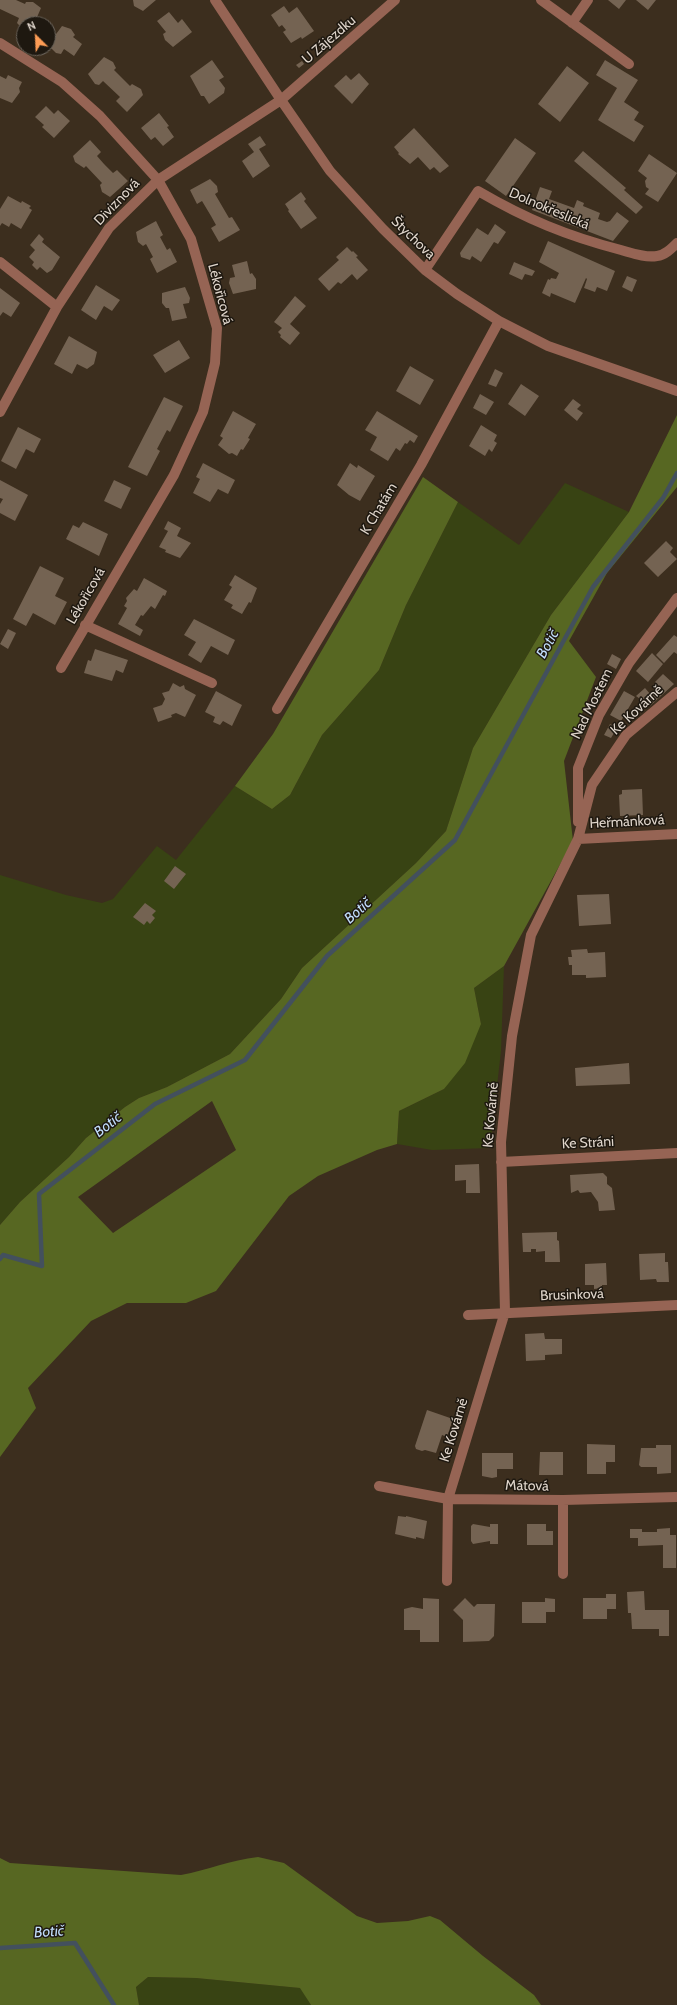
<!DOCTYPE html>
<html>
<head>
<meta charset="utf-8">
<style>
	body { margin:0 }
	#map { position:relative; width:677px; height:2005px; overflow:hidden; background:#3c2e1e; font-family:Cabin,sans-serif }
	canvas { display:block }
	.north { position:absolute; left:16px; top:16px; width:40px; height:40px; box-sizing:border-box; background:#1e1810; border:1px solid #6b645b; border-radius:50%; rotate:336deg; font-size:11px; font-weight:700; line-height:16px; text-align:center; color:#dfd5cb }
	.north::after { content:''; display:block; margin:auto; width:14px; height:18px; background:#fd9c55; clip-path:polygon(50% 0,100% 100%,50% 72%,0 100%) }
</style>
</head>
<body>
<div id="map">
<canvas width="677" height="2005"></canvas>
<div class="north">N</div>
</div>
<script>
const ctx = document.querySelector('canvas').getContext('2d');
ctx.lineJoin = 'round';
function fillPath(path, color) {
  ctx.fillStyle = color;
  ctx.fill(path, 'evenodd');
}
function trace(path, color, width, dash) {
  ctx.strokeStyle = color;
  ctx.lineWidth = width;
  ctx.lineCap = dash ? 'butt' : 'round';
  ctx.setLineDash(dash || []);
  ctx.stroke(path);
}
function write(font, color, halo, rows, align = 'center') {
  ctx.font = font + ' Cabin,sans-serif';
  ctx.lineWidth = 3;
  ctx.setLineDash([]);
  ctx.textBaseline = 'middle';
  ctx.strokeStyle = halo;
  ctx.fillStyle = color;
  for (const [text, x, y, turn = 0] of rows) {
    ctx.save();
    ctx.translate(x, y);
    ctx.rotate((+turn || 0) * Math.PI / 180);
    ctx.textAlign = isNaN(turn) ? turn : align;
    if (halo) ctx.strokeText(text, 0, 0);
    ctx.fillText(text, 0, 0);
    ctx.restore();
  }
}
fillPath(new Path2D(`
	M 565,483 L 629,512 L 551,615 L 473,748 L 446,831 L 416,863 L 302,968 L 281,999 L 230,1054 L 167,1087 L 139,1098 L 125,1107 L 86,1138 L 69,1157 L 20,1202 L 0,1225 L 0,875 L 66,895 L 102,903 L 113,899 L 157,846 L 176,860 L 235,786 L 272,809 L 290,795 L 322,735 L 379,670 L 406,605 L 458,502 L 519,545 Z
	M 504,966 L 501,1051 L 490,1148 L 432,1150 L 397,1144 L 399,1111 L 444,1089 L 481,1024 L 474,988 Z
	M 148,1977 L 196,1978 L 301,1988 L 311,2005 L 139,2005 L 136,1987 Z`), '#384313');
fillPath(new Path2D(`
	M 677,415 L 677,487 L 607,573 L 569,641 L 596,677 L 564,761 L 573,841 L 504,966 L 474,988 L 481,1024 L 465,1063 L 444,1089 L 399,1111 L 397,1144 L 377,1150 L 318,1176 L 289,1196 L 216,1291 L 186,1303 L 127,1303 L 91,1321 L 28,1388 L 36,1408 L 0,1457 L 0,1225 L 20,1202 L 69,1157 L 86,1138 L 125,1107 L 139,1098 L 167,1087 L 230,1054 L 281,999 L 302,968 L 416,863 L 446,831 L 473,748 L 551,615 L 629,512 ZM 212,1101 L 236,1150 L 113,1233 L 78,1197 Z
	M 423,477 L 458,502 L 406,605 L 379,670 L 322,735 L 290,795 L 272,809 L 235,786 L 273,734 Z
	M 258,1857 L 284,1863 L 357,1916 L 377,1923 L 408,1921 L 430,1916 L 440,1920 L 483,1956 L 534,1995 L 541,2005 L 311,2005 L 300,1988 L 196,1978 L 148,1977 L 136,1987 L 139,2005 L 0,2005 L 0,1858 L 10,1863 L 181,1875 C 208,1870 230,1860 258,1857 Z`), '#576722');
trace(new Path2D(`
	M 0,1259 L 3,1255 L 42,1266 L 39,1194 L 155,1104 L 245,1060 L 327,956 L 455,840 L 593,587 L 663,498 L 677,473
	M 0,1948 L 75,1943 L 114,2005`), '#43505d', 4.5);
fillPath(new Path2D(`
	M 0,0 L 16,0 L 25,4 L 26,2 L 33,2 L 41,8 L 34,24 L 24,24 L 22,28 L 17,23 L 19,18 L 0,9 Z
	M 133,0 L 156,0 L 143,11 L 134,6 Z
	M 608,0 L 626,0 L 619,9 Z
	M 636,0 L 656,0 L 648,10 Z
	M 284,6 L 289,13 L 297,7 L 314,31 L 302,39 L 301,37 L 291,43 L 283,32 L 286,30 L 282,25 L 279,27 L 271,15 Z
	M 169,12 L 178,23 L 182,19 L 192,32 L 173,47 L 165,40 L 163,34 L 166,32 L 157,21 Z
	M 62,26 L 71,29 L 75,35 L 73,37 L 82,44 L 74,56 L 64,49 L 61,54 L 56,53 L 48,45 Z
	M 104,57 L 113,62 L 116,68 L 114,70 L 130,86 L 132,84 L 141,89 L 143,95 L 127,112 L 116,101 L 120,97 L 103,81 L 99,85 L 95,84 L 88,74 Z
	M 212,60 L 224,77 L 219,80 L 225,88 L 224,93 L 209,104 L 204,96 L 201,96 L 190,76 Z
	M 605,60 L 638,80 L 624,102 L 639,112 L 634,120 L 644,126 L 634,142 L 598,120 L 617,88 L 596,75 Z
	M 302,61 L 304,64 L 299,68 L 296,65 Z
	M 567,66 L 589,83 L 560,122 L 538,104 Z
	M 359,73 L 369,84 L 352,104 L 334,86 L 346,75 L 351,80 Z
	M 8,75 L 22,82 L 19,88 L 20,92 L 12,103 L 0,98 L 0,76 L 6,79 Z
	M 46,106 L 54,114 L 58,110 L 70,121 L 54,138 L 42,127 L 44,125 L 35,117 Z
	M 159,113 L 169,126 L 167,127 L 174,137 L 163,146 L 155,137 L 151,140 L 141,128 Z
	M 414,128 L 449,166 L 440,173 L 434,167 L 430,170 L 418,157 L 410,164 L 398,154 L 399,153 L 394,147 Z
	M 260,136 L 266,145 L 259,149 L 270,166 L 253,178 L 242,161 L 254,152 L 248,144 Z
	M 515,138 L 536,153 L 506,196 L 485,181 Z
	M 90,140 L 101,152 L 97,156 L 104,164 L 113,173 L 117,170 L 128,181 L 110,197 L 102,192 L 100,185 L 102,183 L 86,166 L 84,168 L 75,162 L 73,156 Z
	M 583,151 L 626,188 L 624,190 L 643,207 L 636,214 L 574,161 Z
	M 649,154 L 677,173 L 658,202 L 645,194 L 649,189 L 646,187 L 645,181 L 647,178 L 638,171 Z
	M 210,179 L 217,186 L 218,192 L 215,194 L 229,218 L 232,217 L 240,230 L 219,242 L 211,228 L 216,225 L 211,216 L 202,201 L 197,204 L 190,190 Z
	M 540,187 L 552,191 L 549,199 L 574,208 L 577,200 L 584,203 L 583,206 L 600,213 L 598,219 L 607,222 L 610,221 L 617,212 L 629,221 L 613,241 L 532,210 Z
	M 301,192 L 306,199 L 304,201 L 317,218 L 301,229 L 288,211 L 289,210 L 285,204 Z
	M 8,196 L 21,203 L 22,201 L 31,206 L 29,208 L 32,210 L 21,229 L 11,223 L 9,227 L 2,223 L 0,226 L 0,209 Z
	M 156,221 L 163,235 L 160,237 L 167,250 L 170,248 L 177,262 L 157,273 L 150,259 L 153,257 L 146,244 L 143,246 L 138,242 L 136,232 Z
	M 495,224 L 506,232 L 498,244 L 494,242 L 481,262 L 472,256 L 470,260 L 461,257 L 460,253 L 477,228 L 488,235 Z
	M 39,234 L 44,239 L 42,242 L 60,257 L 52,270 L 47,273 L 40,267 L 37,270 L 32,265 L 34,262 L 29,257 L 35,250 L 30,245 Z
	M 548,241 L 615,271 L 607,291 L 597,287 L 595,292 L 584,288 L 587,279 L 586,278 L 575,303 L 551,293 L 550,297 L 542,293 L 548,279 L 550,280 L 551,278 L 556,279 L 559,273 L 539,262 Z
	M 347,247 L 352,252 L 353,251 L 358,256 L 356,257 L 368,270 L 357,280 L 352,274 L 341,284 L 338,282 L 329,291 L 318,279 L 339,260 L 336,257 Z
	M 247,261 L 250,274 L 252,273 L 256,279 L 256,289 L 233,294 L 229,283 L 230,278 L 235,277 L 232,265 Z
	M 514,262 L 535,271 L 532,276 L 525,274 L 522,280 L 509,274 Z
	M 627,276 L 637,280 L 632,292 L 622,287 Z
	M 96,285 L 120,300 L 112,311 L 104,306 L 96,320 L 81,310 Z
	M 185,287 L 190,298 L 189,303 L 183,304 L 187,318 L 172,321 L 169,308 L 166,308 L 162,303 L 162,293 Z
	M 0,288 L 20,303 L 11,317 L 3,312 L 0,316 Z
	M 295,296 L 306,306 L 290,324 L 300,333 L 290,345 L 280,337 L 281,335 L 278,332 L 282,328 L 274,322 Z
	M 69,336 L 97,352 L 94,364 L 87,369 L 77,364 L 72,374 L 54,364 Z
	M 179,340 L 190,358 L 165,373 L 153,355 Z
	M 410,366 L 434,380 L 420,405 L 396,391 Z
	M 495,369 L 503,373 L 496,387 L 488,384 Z
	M 521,384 L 539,396 L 525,416 L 508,404 Z
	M 480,394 L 494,402 L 486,415 L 473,408 Z
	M 164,397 L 183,406 L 170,432 L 167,430 L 157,449 L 160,451 L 147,476 L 128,467 Z
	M 573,399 L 581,405 L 577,409 L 583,413 L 577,421 L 564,410 Z
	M 233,411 L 256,424 L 248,438 L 250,439 L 243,450 L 241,449 L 237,456 L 232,453 L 229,454 L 218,445 L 223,438 L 220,436 Z
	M 377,411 L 418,436 L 414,443 L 410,440 L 407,444 L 405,443 L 400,451 L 396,448 L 388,461 L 370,450 L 377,437 L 365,430 Z
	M 481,425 L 497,435 L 494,441 L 497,443 L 492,452 L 489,449 L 485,456 L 469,446 Z
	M 18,427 L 41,439 L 34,453 L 26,449 L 16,469 L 1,461 Z
	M 203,463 L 235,480 L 228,494 L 218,489 L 210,502 L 193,493 L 200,479 L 196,477 Z
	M 350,463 L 357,468 L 358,465 L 375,476 L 360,501 L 349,495 L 337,485 Z
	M 0,480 L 28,495 L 15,521 L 0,513 L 0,504 L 3,499 L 0,498 Z
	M 114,480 L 131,488 L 121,509 L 104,501 Z
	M 168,521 L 181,528 L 177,536 L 191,543 L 180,558 L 165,552 L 166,550 L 159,547 L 168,531 L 164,529 Z
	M 83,522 L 108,534 L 99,556 L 66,539 L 73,525 L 79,528 Z
	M 666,541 L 673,548 L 670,552 L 677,559 L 658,577 L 644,563 Z
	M 40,566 L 64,578 L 55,596 L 67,602 L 55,625 L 33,613 L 26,626 L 13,619 Z
	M 235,575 L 257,588 L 251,603 L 249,602 L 242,614 L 231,608 L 233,605 L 224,600 L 232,587 L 229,585 Z
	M 144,578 L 167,591 L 165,596 L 163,595 L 155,609 L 151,606 L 143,616 L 141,615 L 135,625 L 143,630 L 140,636 L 118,624 L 127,608 L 124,606 L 127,601 L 126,598 L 134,589 L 137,591 Z
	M 194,619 L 235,640 L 228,655 L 211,646 L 201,663 L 188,655 L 196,642 L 184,635 Z
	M 8,629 L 16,633 L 8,649 L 0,644 Z
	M 674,635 L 677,637 L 677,654 L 674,652 L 664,663 L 656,655 Z
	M 95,649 L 128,660 L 123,673 L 116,670 L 112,681 L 84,673 L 88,660 L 91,661 Z
	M 652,653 L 663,664 L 648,682 L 636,671 Z
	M 612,654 L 621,659 L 616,669 L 607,664 Z
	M 663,674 L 674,684 L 650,706 L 636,696 L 645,688 L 651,695 L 660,687 L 655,682 Z
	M 173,683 L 180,687 L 184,685 L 185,689 L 196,695 L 185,717 L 176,713 L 171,715 L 172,717 L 158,722 L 153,708 L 162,705 L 165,699 L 162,693 L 169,691 Z
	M 216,691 L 242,705 L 232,726 L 223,721 L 220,725 L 213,722 L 215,717 L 205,712 Z
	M 624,691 L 635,697 L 621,721 L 610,715 Z
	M 610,724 L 617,728 L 611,738 L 604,735 Z
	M 642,789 L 643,815 L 620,816 L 619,795 L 622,794 L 622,790 Z
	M 175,866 L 186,874 L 174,889 L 164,881 Z
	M 609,894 L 611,924 L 579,926 L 577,895 Z
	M 145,903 L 156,911 L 152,915 L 155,918 L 150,924 L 147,921 L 144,925 L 133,917 Z
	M 587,949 L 588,953 L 605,952 L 606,977 L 586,978 L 586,975 L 572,975 L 572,965 L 569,965 L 568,957 L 572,957 L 571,950 Z
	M 629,1063 L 630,1084 L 576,1086 L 575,1068 Z
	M 479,1164 L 480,1193 L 466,1193 L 466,1180 L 455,1181 L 455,1165 Z
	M 603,1173 L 607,1177 L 607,1184 L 612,1188 L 615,1210 L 599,1211 L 598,1202 L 591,1192 L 580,1193 L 578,1190 L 571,1193 L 570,1175 Z
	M 557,1232 L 557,1240 L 559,1241 L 560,1262 L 545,1262 L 545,1251 L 536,1252 L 536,1249 L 531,1249 L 531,1252 L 523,1252 L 522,1233 Z
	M 665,1253 L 665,1262 L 668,1262 L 669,1282 L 657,1282 L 656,1279 L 640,1280 L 639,1254 Z
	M 606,1263 L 607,1285 L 602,1285 L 602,1288 L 594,1289 L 594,1285 L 585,1285 L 585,1264 Z
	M 544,1333 L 545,1339 L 562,1339 L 562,1354 L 545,1355 L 545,1360 L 526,1361 L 525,1334 Z
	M 427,1410 L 453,1419 L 447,1437 L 442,1435 L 436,1453 L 425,1450 L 422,1451 L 416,1449 L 415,1446 Z
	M 587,1444 L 615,1445 L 615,1462 L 606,1462 L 606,1474 L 587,1474 Z
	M 656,1445 L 671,1445 L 671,1473 L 657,1474 L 657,1467 L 641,1467 L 639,1465 L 641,1448 L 656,1448 Z
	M 540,1452 L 563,1452 L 563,1475 L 539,1475 Z
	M 482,1453 L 513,1453 L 513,1469 L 497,1469 L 497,1477 L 492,1478 L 482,1476 Z
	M 398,1516 L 406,1517 L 406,1516 L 427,1521 L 424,1539 L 416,1537 L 416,1539 L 395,1534 Z
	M 473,1524 L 490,1527 L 490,1524 L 498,1524 L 498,1544 L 490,1544 L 490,1541 L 473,1544 L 471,1541 L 471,1526 Z
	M 527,1524 L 546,1524 L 546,1531 L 553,1531 L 553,1545 L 527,1545 Z
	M 670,1528 L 670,1535 L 676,1535 L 676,1568 L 663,1568 L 663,1545 L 638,1546 L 638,1538 L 630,1538 L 630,1529 L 642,1529 L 642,1532 L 657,1532 L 657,1529 Z
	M 644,1591 L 645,1610 L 669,1610 L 669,1636 L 659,1636 L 659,1629 L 632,1629 L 631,1613 L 628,1613 L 627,1592 Z
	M 606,1594 L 616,1594 L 616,1609 L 607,1609 L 607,1619 L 583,1619 L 583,1598 L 606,1598 Z
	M 423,1598 L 439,1599 L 439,1642 L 420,1642 L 420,1630 L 404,1630 L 404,1609 L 412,1607 L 423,1609 Z
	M 465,1598 L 474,1607 L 477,1604 L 495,1604 L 494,1636 L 489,1641 L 463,1642 L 463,1620 L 453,1610 Z
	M 545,1598 L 555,1599 L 555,1612 L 546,1612 L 546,1623 L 522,1623 L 522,1602 L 545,1602 Z`), '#746352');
trace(new Path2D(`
	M 215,0 L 281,100 L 330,171 L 383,229 L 425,270 L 457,294 L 499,321 L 548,346 L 677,391
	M 541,0 L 629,64
	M 572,23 L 588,0
	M 0,43 L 62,82 L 100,116 L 158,180 L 191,239 L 217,328 L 215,363 L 203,412 L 174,475 L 61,668
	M 0,262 L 57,307
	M 425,270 L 478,191 C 526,219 567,236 621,250 C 632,253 645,258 657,256 C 665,255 671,249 677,243
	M 0,412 L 57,307 L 109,228 L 158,180 L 281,100 L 395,0
	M 85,625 L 212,683
	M 277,709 L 421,465 L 499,321
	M 578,822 L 578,768 L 599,715 L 629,663 L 677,598
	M 578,839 L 677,834
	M 501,1162 L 677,1153
	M 468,1315 L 677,1305
	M 379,1486 L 448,1499 L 563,1500 L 677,1497
	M 563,1500 L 563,1574
	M 447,1581 L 448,1499 L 505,1312 L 501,1142 L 512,1036 L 531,935 L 578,839 L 592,785 L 626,735 L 677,692`), '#966454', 10);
write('14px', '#dfd5cb', '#1e1810', [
	["U Zájezdku",329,40,-41],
	["Diviznová",117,202,-46],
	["Dolnokřeslická",549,209,23],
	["Štychova",413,238,44],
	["Lékořicová",220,294,75],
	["K Chatám",379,509,-59],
	["Lékořicová",86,596,-60],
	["Nad Mostem",592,704,-64],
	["Ke Kovárně",637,710,-43],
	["Heřmánková",627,822,-3],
	["Ke Kovárně",491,1115,-85],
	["Ke Stráni",588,1143,-3],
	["Brusinková",572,1295,-2],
	["Ke Kovárně",454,1430,-73],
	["Mátová",527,1486,1]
]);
write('italic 15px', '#c0dcf9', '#1e1810', [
	["Botič",548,644,-61],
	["Botič",358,911,-42],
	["Botič",108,1125,-38],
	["Botič",49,1932,-4]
]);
</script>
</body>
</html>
